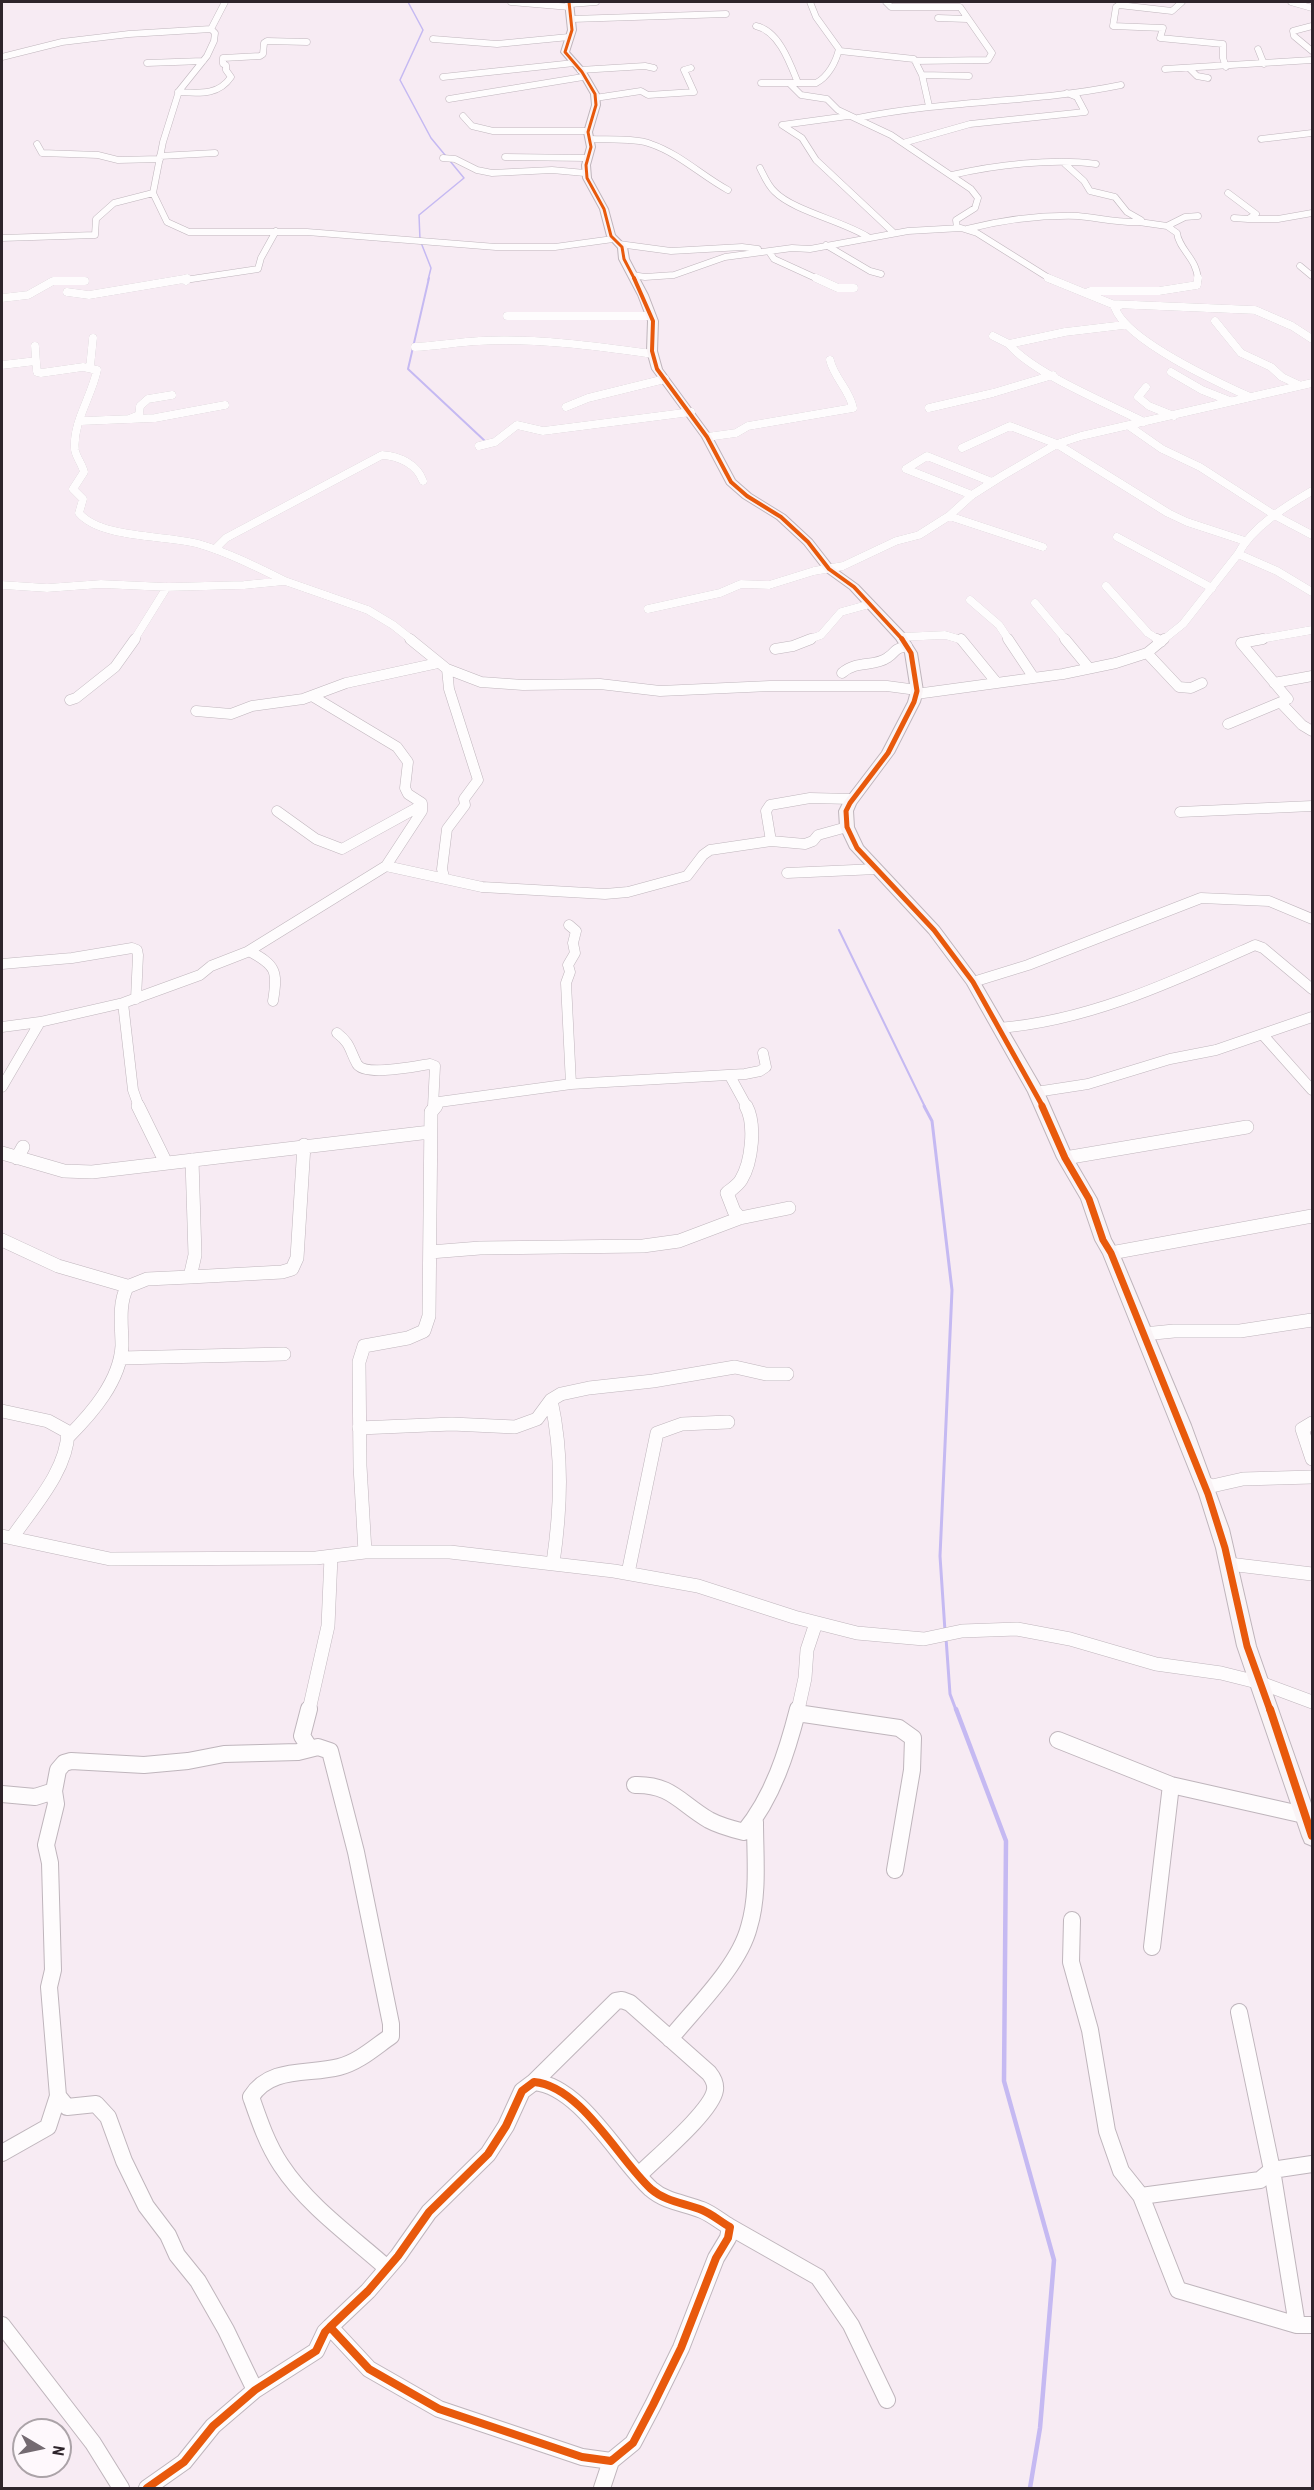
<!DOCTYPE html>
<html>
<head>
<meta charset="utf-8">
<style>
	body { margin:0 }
	#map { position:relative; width:1314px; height:2490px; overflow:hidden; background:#f7ebf3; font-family:"Roboto Condensed",sans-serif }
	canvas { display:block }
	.frame { position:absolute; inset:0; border:3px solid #2e242b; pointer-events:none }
	.north { position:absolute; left:12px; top:2418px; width:60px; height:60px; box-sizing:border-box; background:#fef8fc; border:2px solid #aba3a8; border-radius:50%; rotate:99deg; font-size:16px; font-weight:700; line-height:24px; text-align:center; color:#2e242b }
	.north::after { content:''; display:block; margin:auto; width:21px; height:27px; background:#746a71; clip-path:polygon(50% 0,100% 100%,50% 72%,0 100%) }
</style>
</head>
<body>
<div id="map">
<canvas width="1314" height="2490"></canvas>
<div class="frame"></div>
<div class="north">N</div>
</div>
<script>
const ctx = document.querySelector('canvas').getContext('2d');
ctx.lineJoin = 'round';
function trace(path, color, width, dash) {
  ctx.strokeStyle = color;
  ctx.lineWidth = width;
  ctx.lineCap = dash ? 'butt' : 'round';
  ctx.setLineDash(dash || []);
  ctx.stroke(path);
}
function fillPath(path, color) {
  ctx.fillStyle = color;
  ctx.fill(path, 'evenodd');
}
trace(new Path2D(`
	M 408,2 L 423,30 L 400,80 L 431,138 L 464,178 L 419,215 L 420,240 L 431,268 L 428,280`), '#c5b9f2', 1.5);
trace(new Path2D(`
	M 429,278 L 408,369 L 486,442
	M 839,930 L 925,1107`), '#c5b9f2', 2);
trace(new Path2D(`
	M 924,1106 L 932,1121 L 952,1290 L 940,1556 L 945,1631
	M 946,1638 L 950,1694 L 956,1710`), '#c5b9f2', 3);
trace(new Path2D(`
	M 956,1709 L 1006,1841 L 1004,2081 L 1054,2260 L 1040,2428 L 1030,2488`), '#c5b9f2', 4.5);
const streetFar4 = new Path2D(`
	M 225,2 L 211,29 L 215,33 L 214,41 L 207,56 L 179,91 L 163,142 L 153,193 L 167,222 L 189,232 L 307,232 L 496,247 L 555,247 L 613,239
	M 511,2 L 570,7
	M 886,2 L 891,7 L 960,7 L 992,53 L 988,60 L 915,61
	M 1182,2 L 1172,11 L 1119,5 L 1116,7 L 1113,26 L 1163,28 L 1160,38 L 1223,44 L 1223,58 L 1226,67
	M 1291,2 L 1312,8
	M 570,4 L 596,2
	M 938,18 L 967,19
	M 572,19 L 726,14
	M 756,26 C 779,31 790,63 798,83
	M 1312,26 L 1293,31 L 1294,36 L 1312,51
	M 433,39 L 497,44 L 569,37
	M 1258,49 L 1264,64
	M 840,51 L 914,59 L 922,75 L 929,106
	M 2,57 L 62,42 L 129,34 L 211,29
	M 147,63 L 203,61
	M 1189,68 L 1197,76 L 1208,78
	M 1165,69 L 1312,60
	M 580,70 L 645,66 L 654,68
	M 922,75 L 969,76
	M 443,77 L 574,63
	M 761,83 L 816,83 C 828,77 836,62 839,49 L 816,17 L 810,2
	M 789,83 L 801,95 L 827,99 L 838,110 L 891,135 L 971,189 L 978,198 L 975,208 L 956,220 L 957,228
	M 178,92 C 199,93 218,96 231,77 L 226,70 L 226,65 L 223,64 L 223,58 L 260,56 L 263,54 L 264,43 L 267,41 L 307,42
	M 595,98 L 641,91 L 648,95 L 694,92 L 684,70 L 691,68
	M 449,99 L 583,77
	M 463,116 L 472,126 L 493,131 L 588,131
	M 848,116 L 782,125 L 802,138 L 816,160 L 894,233
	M 858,118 C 945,100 1034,103 1121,85
	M 590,139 C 607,140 636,138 651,144 C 680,154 702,176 728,190
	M 1261,139 L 1312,133
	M 903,143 L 970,124 L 1085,112 L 1077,97 L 1067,93
	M 37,144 L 42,153 L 98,155 L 118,160 L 160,159
	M 160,156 L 215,153
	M 505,157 L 588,158
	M 443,158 L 455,159 L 477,170 L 492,173 L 552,170 L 585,173
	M 1065,164 L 1084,181 L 1090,191 L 1115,197 L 1127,212 L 1141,220 L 1139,222 L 1167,226 L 1185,217 L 1198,216
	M 760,168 C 764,176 768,186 775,192 C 794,211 843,221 868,237
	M 952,175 C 994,165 1053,158 1096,164
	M 1228,193 L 1256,214 L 1248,219 L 1234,218
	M 1248,219 L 1278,219 L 1312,213
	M 1167,226 L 1177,233 C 1179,250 1197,258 1198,280
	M 967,229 C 1003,220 1041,215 1078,216 C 1099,218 1119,223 1139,222
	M 2,238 L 95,235 L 96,219 L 114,203 L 153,193
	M 619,244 L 671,251 L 742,247 L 758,249
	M 826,245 L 870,271 L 881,274
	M 770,253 L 774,259 L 820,280
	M 1300,266 L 1312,276
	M 632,275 L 645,277 L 674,275 L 725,257 L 792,248 L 810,249 L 908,231 L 961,228 L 977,233 L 1052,280
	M 180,280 L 184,279
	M 185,280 L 258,269 L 261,258 L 276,231`);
const streetFar3 = new Path2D(`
	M 816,278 L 838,288 L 854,288
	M 1048,278 L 1112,304 L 1255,310 L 1292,326 L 1312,339
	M 186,281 L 184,279 L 187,278
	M 67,292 L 89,295 L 184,279
	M 1086,293 L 1090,291 L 1159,291 L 1197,285 L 1198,278
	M 2,298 L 28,295 L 53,281 L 85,281
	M 1119,306 L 1115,308 C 1127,341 1217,382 1250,397
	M 507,316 L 651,316
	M 1215,321 L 1241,353 L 1271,367 L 1282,377 L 1299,385
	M 993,336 L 1009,344 L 1065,332 L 1124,325
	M 1009,344 C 1032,373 1109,404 1144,422
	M 35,346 L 36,361
	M 415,347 C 436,346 458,342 479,341 C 537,338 596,346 653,354
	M 2,365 L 36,361 L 37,372 L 41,373 L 83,367 L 97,370 C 92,396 72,423 75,450 C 76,457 82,464 84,472 L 73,489 L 83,499 L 79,513 C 101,539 167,535 199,544 C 229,553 257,567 285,581
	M 90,367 L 93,338
	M 1171,372 L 1202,390 L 1230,401
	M 1146,387 L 1138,397 L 1149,406 L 1174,416
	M 566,407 L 588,398 L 665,379
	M 929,408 L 993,393 L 1053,375
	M 129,419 L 139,415 L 140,406 L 148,399 L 172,395
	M 82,421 L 155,418 L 225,405
	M 1129,426 L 1162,449 L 1200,467 L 1276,516 L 1312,535
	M 707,437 L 736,433 L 748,426 L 853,408 C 850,390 834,378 830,360
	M 479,446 L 495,442 L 517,425 L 543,431 L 691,412
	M 962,448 L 1010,426 L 1057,444 L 1168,513 L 1187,522 L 1245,541
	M 972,495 L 906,469 L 927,456 L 992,482
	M 949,516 L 1043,547
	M 1117,537 L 1212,588
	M 215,549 L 226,538 L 382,455 C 399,456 417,464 423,481
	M 1238,554 L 1277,571 L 1312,592
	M 2,585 L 47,588 L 101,584 L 167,587 L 244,585 L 285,581 L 368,610 L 393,625 L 412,640
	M 1106,586 L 1148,633 L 1159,640
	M 970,600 L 999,625 L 1009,640
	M 1035,603 L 1066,640
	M 648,609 L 720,593 L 741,584 L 769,585 L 814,571 L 843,566 L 896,541 L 919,535 L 949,516 L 972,495 L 1002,476 L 1057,444 L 1081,436 L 1312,383
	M 901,637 L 945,635 L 962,640
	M 134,640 L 167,587
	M 807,640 L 821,635 L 841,612 L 870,604
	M 1163,640 L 1183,624 L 1238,554 C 1252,527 1286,506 1312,491
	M 1255,640 L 1312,630`);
const streetFar2 = new Path2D(`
	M 410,639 L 447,669 L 481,682 L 523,685 L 600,684 L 660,691 L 770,686 L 887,686 L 917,690
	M 961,639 L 997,683
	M 1008,639 L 1034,678
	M 1065,639 L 1089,668
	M 1157,639 L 1161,642
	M 775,649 L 793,646 L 811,639
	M 1147,653 L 1179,687 L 1191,688 L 1202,683
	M 842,673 C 857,660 874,667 887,658 C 898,651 891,650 907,646
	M 1274,683 L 1312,676
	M 916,694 L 1063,674 L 1116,663 L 1147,653 L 1164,639
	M 312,696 L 397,747 L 408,762 L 405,788 L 408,794 L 422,803 L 422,811 L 386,866
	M 70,700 L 76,698 L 115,667 L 135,639
	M 1281,703 L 1302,725 L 1312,731
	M 196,711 L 231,714 L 252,706 L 303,699 L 346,683 L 438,663
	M 1228,724 L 1288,699 L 1241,643 L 1263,639
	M 277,811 L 316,839 L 342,849 L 422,805
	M 1180,812 L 1312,806
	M 771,841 L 766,811 L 770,805 L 810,798 L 852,799
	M 787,873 L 877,869
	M 444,877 L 442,869 L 447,829 L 465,805 L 464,799 L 478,780 L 449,689 L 447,669
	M 569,925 L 576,931 L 573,943 L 575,953 L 568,965 L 570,972 L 566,983 L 571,1084
	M 249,951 C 276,965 278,971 273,1001
	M 2,964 L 72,958 L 132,948 L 137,950 L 138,955 L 136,999
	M 973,982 L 1028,965 L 1201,898 L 1269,901 L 1312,919
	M 123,1003 L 133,1090 L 139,1107
	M 2,1027 L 40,1022 L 123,1003 L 200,975 L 211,966 L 247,952 L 386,866 L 482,887 L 605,894 L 628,892 L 687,876 L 703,855 L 710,850 L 771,841 L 805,844 L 813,841 L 818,835 L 847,827
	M 999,1028 C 1089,1021 1174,981 1255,945 L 1263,948 L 1312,989
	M 337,1033 C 351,1044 349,1049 357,1064 C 365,1077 416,1066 430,1064 L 435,1066 L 433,1107
	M 1263,1035 L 1312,1090
	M 730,1076 L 747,1107
	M 2,1087 L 40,1022
	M 1036,1092 L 1088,1084 L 1170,1059 L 1216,1050 L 1312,1017
	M 435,1107 L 439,1102 L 571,1084 L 745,1074 L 760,1071 L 766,1067 L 763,1053`);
const streetFar1 = new Path2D(`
	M 138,1106 L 166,1163
	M 2,1153 L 64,1171 L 92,1172 L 430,1132
	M 17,1158 L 23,1147
	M 1065,1158 L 1247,1127
	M 740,1218 L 734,1211 L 727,1193 C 732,1189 738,1185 741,1180 C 752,1162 756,1124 746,1106
	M 2,1240 L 58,1266 L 127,1286
	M 430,1252 L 480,1248 L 643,1246 L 679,1241 L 740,1218 L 789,1208
	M 1111,1253 L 1312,1216
	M 190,1277 L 282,1272 L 292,1269 L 297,1258 L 304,1145
	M 1144,1334 L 1174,1331 L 1240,1331 L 1312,1320
	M 121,1358 L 284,1354
	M 551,1400 C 563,1455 561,1508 553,1563
	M 2,1411 L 48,1421 L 68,1432 C 67,1471 33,1507 12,1538
	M 1312,1423 L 1302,1429 L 1312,1459
	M 359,1428 L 452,1424 L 515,1427 L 537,1419 L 551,1400 L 561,1394 L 589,1388 L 653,1381 L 735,1367 L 766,1374 L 787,1374
	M 69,1436 C 92,1413 120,1381 122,1346 C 122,1327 118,1305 127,1287 L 147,1279 L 190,1277 L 195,1255 L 192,1160
	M 1203,1482 L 1212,1486 L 1243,1479 L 1312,1477
	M 2,1536 L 110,1559 L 316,1558 L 365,1552 L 450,1552 L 614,1571 L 698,1586 L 794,1617 L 857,1633 L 924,1639 L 962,1631 L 1017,1629 L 1070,1639 L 1156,1664 L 1221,1673 L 1261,1683 L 1312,1702
	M 365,1552 L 360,1466 L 359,1362 L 364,1346 L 408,1338 L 424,1331 L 429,1316 L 431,1112 L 436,1106
	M 1229,1564 L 1312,1574
	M 628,1573 L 657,1433 L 682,1424 L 728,1422
	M 309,1710 L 328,1626 L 331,1557
	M 798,1710 L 805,1678 L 807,1650 L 816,1623`);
const street = new Path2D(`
	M 309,1709 L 302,1736 L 309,1747
	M 797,1713 L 899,1728 L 913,1738 L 912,1770 L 895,1870
	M 1058,1740 L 1171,1785 L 1304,1815
	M 635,1785 C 671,1784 680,1803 709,1820 C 720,1826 732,1829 744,1832 C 773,1797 787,1752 798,1709
	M 2,1794 L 35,1797 L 54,1791
	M 1072,1920 L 1071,1962 L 1090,2030 L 1107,2131 L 1121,2171 L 1141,2196 L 1178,2290 L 1297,2325 L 1312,2325
	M 1152,1947 L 1171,1785
	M 1239,2012 L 1272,2170 L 1297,2325
	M 670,2039 C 695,2008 739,1966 749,1927 C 759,1894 755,1857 755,1822
	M 534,2082 L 616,2001 L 622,2000 L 630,2003 L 709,2073 C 713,2078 716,2083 715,2090 C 712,2111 657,2157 640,2174
	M 534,2082 C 581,2086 619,2160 651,2189 C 666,2202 685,2203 702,2210 C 712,2214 721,2222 730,2227 L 728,2238 L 716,2258 L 681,2348 L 653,2405 L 633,2443 L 611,2461 L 582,2457 L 439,2409 L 369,2369 L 330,2327 L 368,2291 L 398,2256 L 429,2212 L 488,2154 L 506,2126 L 522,2091 Z
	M 58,2096 L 67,2107 L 96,2104 L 108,2117 L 124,2161 L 146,2206 L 168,2235 L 177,2255 L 198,2281 L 226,2330 L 255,2390
	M 2,2153 L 48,2127 L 58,2096 L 49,1987 L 53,1970 L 50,1863 L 46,1845 L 56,1804 L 54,1791 L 58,1770 L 64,1763 L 71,1761 L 144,1765 L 188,1761 L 224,1754 L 298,1752 L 318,1747 L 330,1751 L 356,1852 L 391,2024 L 391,2036 C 375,2047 359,2062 339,2067 C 309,2075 270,2066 251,2097 C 259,2120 267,2144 281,2165 C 308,2206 351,2236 387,2268
	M 1141,2196 L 1260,2180 L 1272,2170 L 1312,2164
	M 730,2227 L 818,2277 L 851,2325 L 887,2400
	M 2,2325 L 93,2443 L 121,2488
	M 147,2488 L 184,2462 L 213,2426 L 255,2390 L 316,2351 L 325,2332 L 330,2327
	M 602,2488 L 611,2461`);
const secondary = new Path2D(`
	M 565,2 L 573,2 L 576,30 L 569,52 L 585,70 L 599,94 L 600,105 L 592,132 L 595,147 L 590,165 L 591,178 L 608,209 L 615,235 L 627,247 L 629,259 L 648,295 L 658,321 L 657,351 L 662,369 L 712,437 L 735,480 L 751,494 L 785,515 L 812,540 L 833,567 L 858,585 L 905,634 L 917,653 L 923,691 L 920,702 L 894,753 L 856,804 L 853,811 L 854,827 L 863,846 L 939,927 L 980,982 L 1044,1092 L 1073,1158 L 1097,1199 L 1111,1239 L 1119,1253 L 1191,1425 L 1229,1529 L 1256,1646 L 1312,1806 L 1312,1846 L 1305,1843 L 1302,1836 L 1237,1646 L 1216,1548 L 1199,1494 L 1103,1254 L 1095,1240 L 1081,1199 L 1057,1158 L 1028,1092 L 967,984 L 929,933 L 850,848 L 840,827 L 839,811 L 843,803 L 882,752 L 908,702 L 911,691 L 905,653 L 896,639 L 850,589 L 825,571 L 804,544 L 777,519 L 743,498 L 727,484 L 702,437 L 652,369 L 647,351 L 648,321 L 638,295 L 619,259 L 618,248 L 607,236 L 600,209 L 583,178 L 582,165 L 587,147 L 584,132 L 592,105 L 591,94 L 579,73 L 561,52 L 568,30 Z`);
trace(streetFar4, '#bfb5bc', 7);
trace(streetFar3, '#bfb5bc', 8);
trace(streetFar2, '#bfb5bc', 11);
trace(streetFar1, '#bfb5bc', 14);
trace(street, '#bfb5bc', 18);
trace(secondary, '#bfb5bc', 2);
trace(streetFar4, '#fefcfd', 6);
trace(streetFar3, '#fefcfd', 8);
trace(streetFar2, '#fefcfd', 10);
trace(streetFar1, '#fefcfd', 13);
trace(street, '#fefcfd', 16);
fillPath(secondary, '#faf4f6');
trace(new Path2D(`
	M 569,2 L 572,30 L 565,52 L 582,72 L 595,94 L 596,105 L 588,132 L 591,147 L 586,165 L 587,178 L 604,209 L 611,236 L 622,247 L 624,259 L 635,280`), '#e8590c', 3);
trace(new Path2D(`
	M 634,278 L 653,321 L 652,351 L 657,369 L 707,437 L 731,482 L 747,496 L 781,517 L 808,542 L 829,569 L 854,587 L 903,640`), '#e8590c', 4);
trace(new Path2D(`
	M 902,639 L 911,653 L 917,691 L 914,702 L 888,753 L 850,803 L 846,811 L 847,827 L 857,848 L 934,930 L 973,982 L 1043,1107`), '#e8590c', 5);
trace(new Path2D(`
	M 1042,1106 L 1065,1158 L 1089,1199 L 1103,1240 L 1111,1253 L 1208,1494 L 1225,1548 L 1247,1646 L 1270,1710`), '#e8590c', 7);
trace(new Path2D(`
	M 1270,1709 L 1312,1836
	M 534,2082 C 581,2086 619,2160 651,2189 C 666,2202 685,2203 702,2210 C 712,2214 721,2222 730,2227 L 728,2238 L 716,2258 L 681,2348 L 653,2405 L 633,2443 L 611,2461 L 582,2457 L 439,2409 L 369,2369 L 330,2327 L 368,2291 L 398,2256 L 429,2212 L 488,2154 L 506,2126 L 522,2091 Z
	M 147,2488 L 184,2462 L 213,2426 L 255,2390 L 316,2351 L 325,2332 L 330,2327`), '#e8590c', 8);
</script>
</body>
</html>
